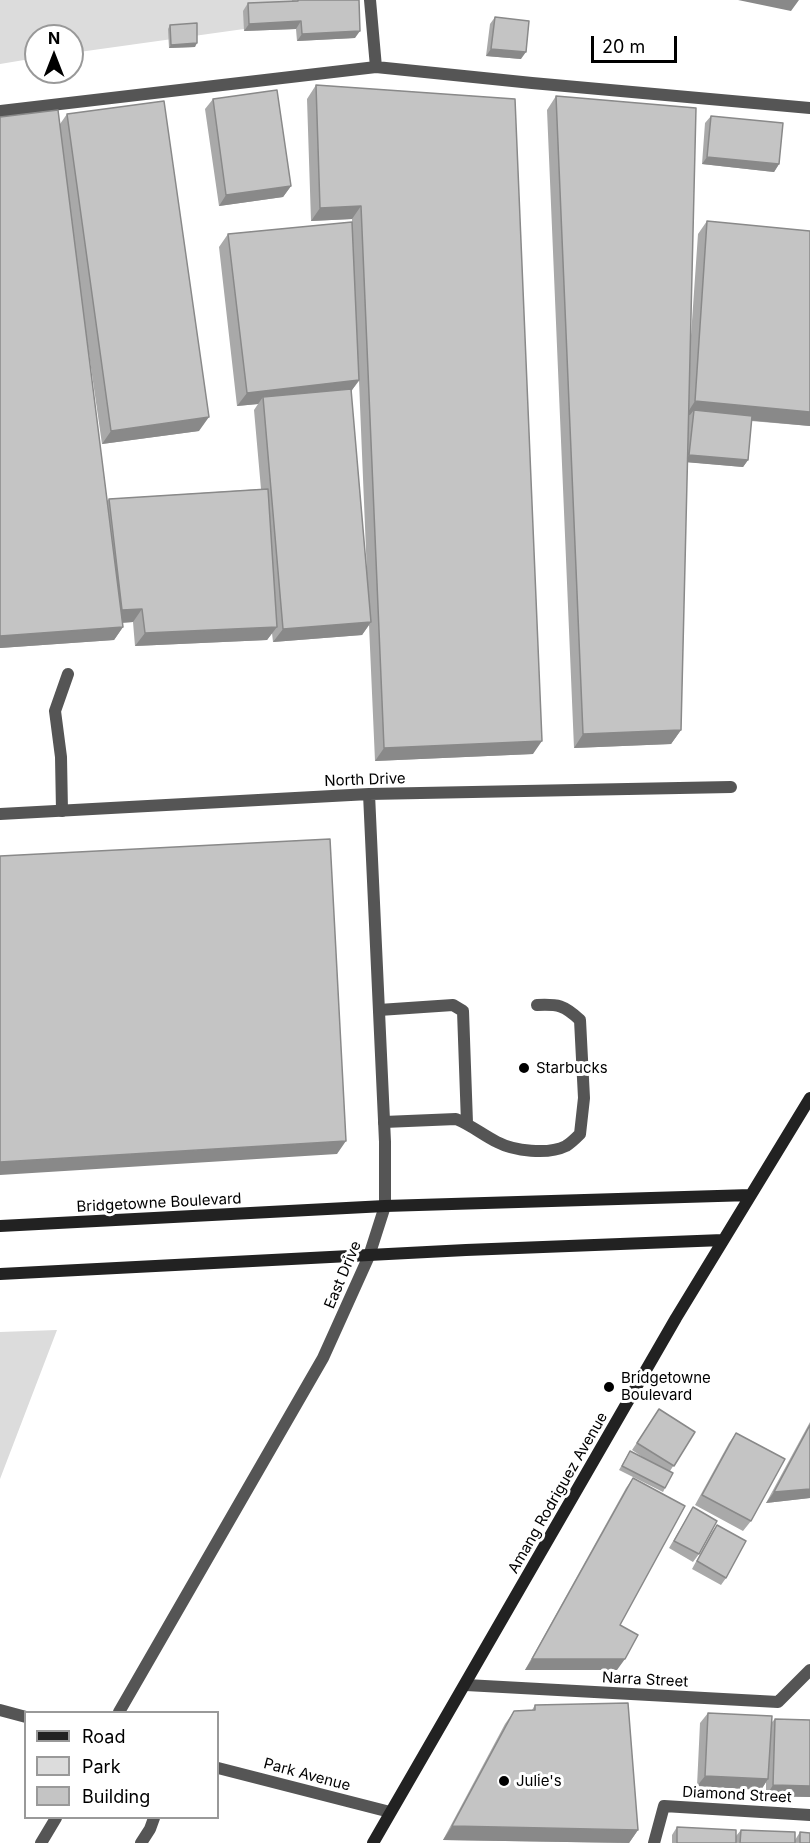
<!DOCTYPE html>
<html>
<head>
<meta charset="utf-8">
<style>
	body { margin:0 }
	#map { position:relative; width:810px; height:1843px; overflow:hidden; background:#fff; font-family:Inter,sans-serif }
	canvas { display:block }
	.legend { position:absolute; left:24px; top:1711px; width:195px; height:108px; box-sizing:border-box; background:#fff; border:2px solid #999; margin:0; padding:8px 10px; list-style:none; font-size:18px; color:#000 }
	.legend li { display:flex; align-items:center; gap:12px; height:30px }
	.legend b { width:30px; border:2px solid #999 }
	.north { position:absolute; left:24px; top:24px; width:60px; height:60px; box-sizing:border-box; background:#fff; border:2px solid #999; border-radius:50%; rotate:0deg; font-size:16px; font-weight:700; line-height:24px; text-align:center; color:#000 }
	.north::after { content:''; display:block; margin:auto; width:21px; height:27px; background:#000; clip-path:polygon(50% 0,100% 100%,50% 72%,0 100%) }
	.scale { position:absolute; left:591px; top:36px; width:86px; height:27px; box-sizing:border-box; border:3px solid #000; border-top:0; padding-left:8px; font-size:18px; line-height:21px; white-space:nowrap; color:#000; -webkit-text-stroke:4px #fff; paint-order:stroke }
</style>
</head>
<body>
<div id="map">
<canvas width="810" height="1843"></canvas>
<ul class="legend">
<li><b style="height:8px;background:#222"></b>Road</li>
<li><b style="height:16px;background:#dcdcdc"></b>Park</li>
<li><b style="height:16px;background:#c4c4c4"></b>Building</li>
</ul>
<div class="north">N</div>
<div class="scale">20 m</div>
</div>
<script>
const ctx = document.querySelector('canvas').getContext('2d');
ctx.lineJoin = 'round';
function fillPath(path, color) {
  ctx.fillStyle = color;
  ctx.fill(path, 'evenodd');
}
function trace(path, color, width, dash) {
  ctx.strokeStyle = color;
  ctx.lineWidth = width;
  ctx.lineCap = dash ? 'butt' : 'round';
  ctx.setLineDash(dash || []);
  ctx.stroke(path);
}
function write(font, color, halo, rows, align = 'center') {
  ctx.font = font + ' Inter,sans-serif';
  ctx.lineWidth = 6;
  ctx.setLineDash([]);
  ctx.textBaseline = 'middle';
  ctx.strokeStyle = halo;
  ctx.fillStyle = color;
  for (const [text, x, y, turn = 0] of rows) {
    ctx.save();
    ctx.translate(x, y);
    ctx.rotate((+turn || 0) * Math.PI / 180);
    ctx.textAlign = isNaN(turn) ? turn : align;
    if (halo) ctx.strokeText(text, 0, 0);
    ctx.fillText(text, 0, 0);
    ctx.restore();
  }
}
fillPath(new Path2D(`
	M 0,0 L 337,0 L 337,16 L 72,53 L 72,36 L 36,36 L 36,58 L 0,64 Z
	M 57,1330 L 0,1479 L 0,1332 Z`), '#dcdcdc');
trace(new Path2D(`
	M 370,0 L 376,67
	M 0,111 L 376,67 L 532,83 L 810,108
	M 62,811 L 61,757 L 55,711 L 68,674
	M 379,1010 L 453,1005 L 463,1011 L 467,1123
	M 384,1122 L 456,1119 C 471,1125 483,1135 497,1142 C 514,1151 548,1155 566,1146 C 571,1143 576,1138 580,1134 L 584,1098 L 580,1020 C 564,1005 558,1004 537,1005
	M 141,1843 L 150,1829 L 154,1818`), '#555', 12);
trace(new Path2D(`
	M 0,814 L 369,794 L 731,787
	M 466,1685 L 778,1702 L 810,1670
	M 0,1710 L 26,1717
	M 119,1712 L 323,1358 L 369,1256 L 385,1206 L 385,1142 L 369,794
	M 218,1768 L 390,1812
	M 41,1843 L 56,1818
	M 654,1843 L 664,1806 L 810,1815`), '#555', 12);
trace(new Path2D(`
	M 0,1226 L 385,1206 L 751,1195
	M 0,1274 L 466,1250 L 723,1240
	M 373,1843 L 676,1318 L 810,1098`), '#222', 12);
fillPath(new Path2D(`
	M 292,0 L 359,0 L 355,38 L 297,41 L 296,29 L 244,31 L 243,11 L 248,3 L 292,1 Z
	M 495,17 L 521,59 L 486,56 L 490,24 Z
	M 170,25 L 195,47 L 169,48 L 168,29 Z
	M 316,85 L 515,99 L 533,754 L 375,761 L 369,625 L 362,635 L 273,642 L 272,633 L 267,640 L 135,646 L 133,622 L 123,623 L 123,627 L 114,640 L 0,648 L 0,117 L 60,124 L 67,114 L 199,431 L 102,444 L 86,333 L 107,501 L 109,499 L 261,489 L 254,410 L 258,404 L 237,406 L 219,247 L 228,234 L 352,222 L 352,219 L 311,221 L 307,99 ZM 359,381 L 367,575 L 351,391 Z
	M 556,96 L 690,350 L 698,234 L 707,221 L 810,231 L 810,426 L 751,421 L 748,460 L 743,467 L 687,462 L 681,730 L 671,744 L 574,748 L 547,110 Z
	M 213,99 L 291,186 L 283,197 L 219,206 L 205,109 Z
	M 711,116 L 779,164 L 774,172 L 702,164 L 705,123 Z
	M 659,1409 L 695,1432 L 670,1471 L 665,1488 L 663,1492 L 619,1470 L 630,1451 L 647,1460 L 632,1450 Z
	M 810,1422 L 810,1498 L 766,1503 Z
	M 736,1433 L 751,1521 L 743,1531 L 695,1505 L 729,1443 Z
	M 633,1478 L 620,1625 L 617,1670 L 525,1670 L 626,1488 Z
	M 693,1507 L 699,1554 L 693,1562 L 669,1548 Z
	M 717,1525 L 726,1578 L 721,1585 L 692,1569 L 712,1532 Z
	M 535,1705 L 638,1830 L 629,1843 L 443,1840 L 505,1724 L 514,1711 L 532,1710 Z
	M 708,1713 L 771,1723 L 775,1719 L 810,1720 L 810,1797 L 766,1796 L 766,1782 L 761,1790 L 697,1786 L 700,1723 Z
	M 677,1827 L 736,1836 L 741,1830 L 795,1843 L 672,1843 L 672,1835 Z
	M 800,1832 L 810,1843 L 795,1843 L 795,1840 Z`), '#a9a9a9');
fillPath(new Path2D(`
	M 738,0 L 799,0 L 791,11 Z
	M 301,21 L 296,29 L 244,31 L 249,24 Z
	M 360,31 L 355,38 L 297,41 L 302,34 Z
	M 197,43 L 195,47 L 169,48 L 171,45 Z
	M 491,49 L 526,52 L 521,59 L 486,56 Z
	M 707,157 L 779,164 L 774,172 L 702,164 Z
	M 291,186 L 283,197 L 219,206 L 226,195 Z
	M 361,206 L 352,219 L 311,221 L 320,208 Z
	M 359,380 L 350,393 L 263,397 L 258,404 L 237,406 L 247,393 Z
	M 695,401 L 810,412 L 810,426 L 693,415 L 694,410 L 690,415 L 686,415 Z
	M 209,417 L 199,431 L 102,444 L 111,431 Z
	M 689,455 L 748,460 L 743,467 L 684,462 Z
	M 142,609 L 133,622 L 113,623 L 122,610 Z
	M 371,622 L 362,635 L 273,642 L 283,629 Z
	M 123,627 L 114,640 L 0,648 L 0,636 Z
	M 277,627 L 267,640 L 135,646 L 145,633 Z
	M 681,730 L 671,744 L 574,748 L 583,734 Z
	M 542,741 L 533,754 L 375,761 L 384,748 Z
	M 346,1141 L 337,1154 L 0,1175 L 0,1162 Z
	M 810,1489 L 810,1498 L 766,1503 L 774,1492 Z
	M 532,1659 L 625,1659 L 617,1670 L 525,1670 Z
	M 705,1776 L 768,1779 L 761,1790 L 697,1786 Z
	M 773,1785 L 810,1786 L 810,1797 L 766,1796 Z
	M 452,1826 L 638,1830 L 629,1843 L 443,1840 Z`), '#898989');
const building = new Path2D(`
	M 298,0 L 359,0 L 360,31 L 302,34 L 301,21 L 249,24 L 248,3 L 298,1 Z
	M 495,17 L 529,21 L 526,52 L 491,49 Z
	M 197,23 L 197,43 L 171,45 L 170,25 Z
	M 316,85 L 515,99 L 542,741 L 384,748 L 361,206 L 320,208 Z
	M 277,90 L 291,186 L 226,195 L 213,99 Z
	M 556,96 L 696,108 L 681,730 L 583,734 Z
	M 164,101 L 209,417 L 111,431 L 67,114 Z
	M 58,110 L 123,627 L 0,636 L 0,117 Z
	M 711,116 L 783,123 L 779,164 L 707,157 Z
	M 707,221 L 810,231 L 810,412 L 695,401 Z
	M 352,222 L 359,380 L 247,393 L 228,234 Z
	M 351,389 L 371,622 L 283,629 L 263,397 Z
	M 694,410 L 752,416 L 748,460 L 689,455 Z
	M 268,489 L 277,627 L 145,633 L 142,609 L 122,610 L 109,499 Z
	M 330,839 L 346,1141 L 0,1162 L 0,856 Z
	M 659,1409 L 695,1432 L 674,1466 L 637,1443 Z
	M 810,1425 L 810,1489 L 774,1492 Z
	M 736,1433 L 785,1459 L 751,1521 L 702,1495 Z
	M 630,1451 L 673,1473 L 665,1488 L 622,1466 Z
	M 633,1478 L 685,1506 L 620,1625 L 638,1635 L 625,1659 L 532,1659 Z
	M 693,1507 L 717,1521 L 699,1554 L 674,1541 Z
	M 717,1525 L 746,1541 L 726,1578 L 697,1561 Z
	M 628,1703 L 638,1830 L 452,1826 L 514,1711 L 535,1710 L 535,1705 Z
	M 708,1713 L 772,1716 L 768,1779 L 705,1776 Z
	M 775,1719 L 810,1720 L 810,1786 L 773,1785 Z
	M 677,1827 L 736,1830 L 736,1843 L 677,1843 Z
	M 741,1830 L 795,1832 L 795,1843 L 740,1843 Z
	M 800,1832 L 810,1833 L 810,1843 L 800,1843 Z`);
fillPath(building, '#c4c4c4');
trace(building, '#898989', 1.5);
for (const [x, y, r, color] of [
	[524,1068,6,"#000"],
	[609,1387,6,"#000"],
	[504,1781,6,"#000"]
]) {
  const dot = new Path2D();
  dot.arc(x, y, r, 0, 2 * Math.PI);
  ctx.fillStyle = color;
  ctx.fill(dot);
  trace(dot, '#fff', 2);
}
write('15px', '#000', '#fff', [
	["North Drive",365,780,-2],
	["Bridgetowne Boulevard",159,1203,-3],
	["East Drive",343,1275,-67],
	["Amang Rodriguez Avenue",558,1493,-60],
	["Narra Street",645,1680,3],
	["Park Avenue",307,1775,15],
	["Diamond Street",737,1795,3]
]);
write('15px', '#000', '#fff', [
	["Starbucks",536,1068],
	["Bridgetowne",621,1378],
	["Boulevard",621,1395],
	["Julie's",516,1781]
], 'left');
</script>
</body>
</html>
